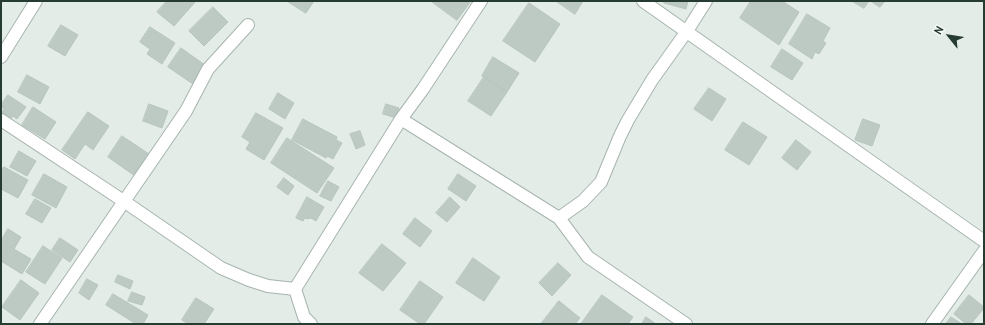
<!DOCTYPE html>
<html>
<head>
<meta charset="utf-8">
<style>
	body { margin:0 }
	#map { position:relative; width:985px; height:325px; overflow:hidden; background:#e4ece8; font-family:"PT Sans",sans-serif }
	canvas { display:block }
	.frame { position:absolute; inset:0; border:2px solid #263c33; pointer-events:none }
	.north { position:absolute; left:929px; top:16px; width:40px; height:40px; -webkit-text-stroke:3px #f5f9f6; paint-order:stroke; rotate:300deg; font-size:11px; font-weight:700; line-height:16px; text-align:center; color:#263c33 }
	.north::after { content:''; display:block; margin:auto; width:14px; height:18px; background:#263c33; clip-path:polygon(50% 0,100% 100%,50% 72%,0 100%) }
</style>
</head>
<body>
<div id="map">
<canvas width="985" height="325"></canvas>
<div class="frame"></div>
<div class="north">N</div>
</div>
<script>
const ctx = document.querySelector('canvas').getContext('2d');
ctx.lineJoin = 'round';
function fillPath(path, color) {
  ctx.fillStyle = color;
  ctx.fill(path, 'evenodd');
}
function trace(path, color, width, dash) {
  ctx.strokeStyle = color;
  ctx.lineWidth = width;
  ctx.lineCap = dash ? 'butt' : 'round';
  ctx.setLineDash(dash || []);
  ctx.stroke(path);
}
const building = new Path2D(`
	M 167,1 L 196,1 L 174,26 L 157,12 Z
	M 287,1 L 314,1 L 306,13 Z
	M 431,1 L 471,1 L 457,20 Z
	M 556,1 L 583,1 L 575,14 Z
	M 665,1 L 688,1 L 686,9 L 664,3 Z
	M 751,1 L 782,1 L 799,12 L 779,45 L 740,18 Z
	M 852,1 L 869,1 L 864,8 Z
	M 871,1 L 885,1 L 880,7 Z
	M 529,3 L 560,24 L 535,62 L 503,41 Z
	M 213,7 L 228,22 L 204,46 L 189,31 Z
	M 807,14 L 830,28 L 823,41 L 826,43 L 819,54 L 815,52 L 812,59 L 789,44 Z
	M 61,25 L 78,35 L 65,56 L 48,46 Z
	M 150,27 L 175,43 L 162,64 L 147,54 L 150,49 L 140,42 Z
	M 181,48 L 205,65 L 193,84 L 168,67 Z
	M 782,49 L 803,63 L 792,80 L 771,67 Z
	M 493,57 L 519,73 L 507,92 L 482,76 Z
	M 27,75 L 49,87 L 40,104 L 18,92 Z
	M 484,77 L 507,92 L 491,116 L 468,101 Z
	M 709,88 L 726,99 L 712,121 L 694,109 Z
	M 278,93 L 294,103 L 285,119 L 269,109 Z
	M 8,95 L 26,107 L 17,119 L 13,116 L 9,121 L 1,116 L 4,108 L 1,107 L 1,105 Z
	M 149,104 L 168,111 L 162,128 L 143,121 Z
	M 386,104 L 399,108 L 396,118 L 383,114 Z
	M 33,107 L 56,122 L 45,139 L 22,125 Z
	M 88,112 L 109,126 L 93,150 L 85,144 L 75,159 L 62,150 Z
	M 256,113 L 283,128 L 264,160 L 246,149 L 250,142 L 242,137 Z
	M 303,119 L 337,137 L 336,140 L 342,143 L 333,159 L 327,156 L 326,158 L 292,140 Z
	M 863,119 L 880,125 L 872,146 L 855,140 Z
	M 743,122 L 767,137 L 749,165 L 725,150 Z
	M 360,131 L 365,145 L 356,149 L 350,134 Z
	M 122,136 L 149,154 L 135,176 L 108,157 Z
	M 287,138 L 334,168 L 317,193 L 271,163 Z
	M 796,140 L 811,152 L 797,170 L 782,158 Z
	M 19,151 L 36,161 L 27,176 L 10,167 Z
	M 4,167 L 28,180 L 18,198 L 1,189 L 1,172 Z
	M 44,174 L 67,187 L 56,208 L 32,195 Z
	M 458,174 L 476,186 L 466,201 L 448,189 Z
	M 284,178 L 294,186 L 288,195 L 277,187 Z
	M 328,181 L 339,187 L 331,201 L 320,196 Z
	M 307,197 L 324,207 L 316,221 L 311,218 L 308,219 L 305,218 L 303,221 L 296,218 Z
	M 450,197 L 460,207 L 447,222 L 436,213 Z
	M 35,199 L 51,208 L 42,223 L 26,214 Z
	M 415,218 L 432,231 L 420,247 L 403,234 Z
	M 8,229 L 21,237 L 14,249 L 31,259 L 22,274 L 1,261 L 1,241 Z
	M 60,238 L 78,250 L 70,262 L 52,250 Z
	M 382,244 L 406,263 L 383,291 L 359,273 Z
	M 43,246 L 62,258 L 45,284 L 26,272 Z
	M 473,258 L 500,277 L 484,301 L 456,283 Z
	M 558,263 L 571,275 L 552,296 L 539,283 Z
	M 118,275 L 133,281 L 130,289 L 115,282 Z
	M 87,279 L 98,285 L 89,300 L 79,293 Z
	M 21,280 L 39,293 L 20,320 L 2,307 Z
	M 420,281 L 443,297 L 424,324 L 420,324 L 400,310 Z
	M 132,292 L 145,297 L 142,305 L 128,301 Z
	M 113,294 L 148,315 L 143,324 L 136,324 L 106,305 Z
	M 602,295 L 633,317 L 628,324 L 581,324 Z
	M 969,295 L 984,307 L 984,308 L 971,324 L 966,324 L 954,314 Z
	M 196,298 L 214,309 L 204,324 L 188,324 L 182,320 Z
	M 559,301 L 580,318 L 575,324 L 541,324 Z
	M 646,317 L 656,324 L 642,324 Z
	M 951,317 L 962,324 L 946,324 Z`);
fillPath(building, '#bdc9c3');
trace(building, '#b7c5be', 1);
const street = new Path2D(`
	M 643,1 L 984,241
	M 1,57 L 36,1
	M 401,119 L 559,218 L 588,257 L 686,324
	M 1,120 L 125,202 L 221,268 L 249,280 L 268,286 L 295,289 L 304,317 L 311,324
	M 559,218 L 583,201 L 601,182 L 620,136 L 628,120 L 652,80 L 687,31 L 706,1
	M 295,289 L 401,119 L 423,89 L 481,1
	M 40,324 L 186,111 L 208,69 L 248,25
	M 932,324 L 984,251`);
trace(street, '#a7b4ae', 14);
trace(street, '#fff', 12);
</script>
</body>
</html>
